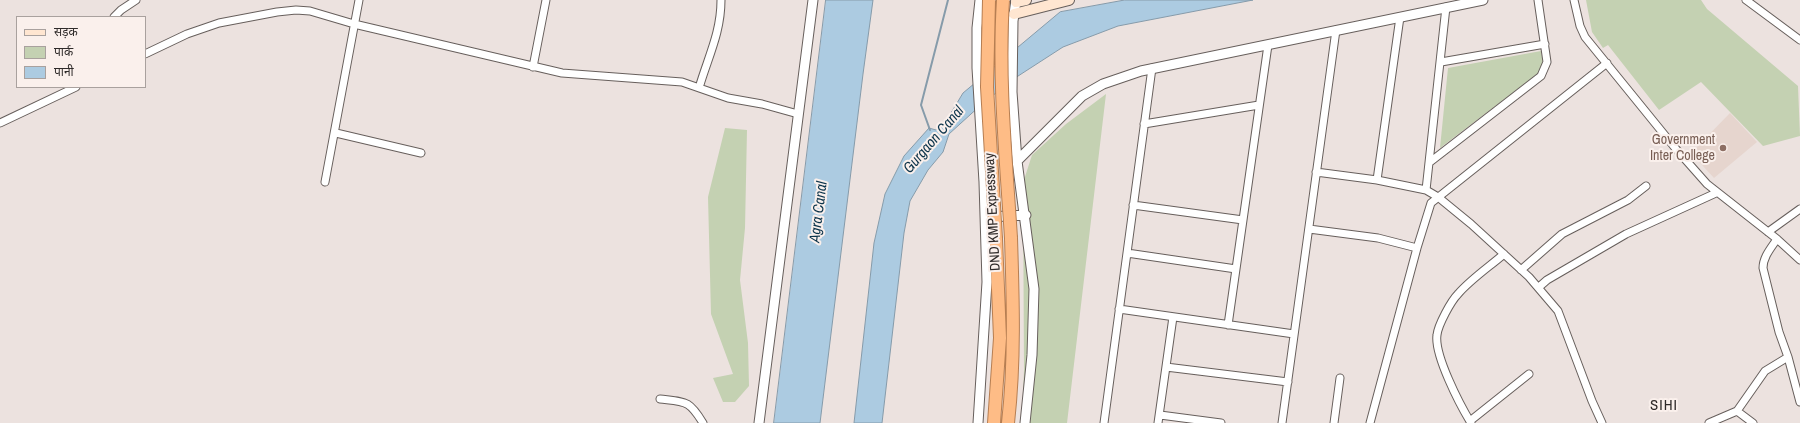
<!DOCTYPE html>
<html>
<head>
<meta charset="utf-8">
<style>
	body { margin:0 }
	#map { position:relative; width:1800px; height:423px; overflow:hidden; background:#ece2df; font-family:"Archivo Narrow","Noto Sans Devanagari",sans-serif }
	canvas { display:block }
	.legend { position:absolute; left:16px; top:16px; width:130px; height:72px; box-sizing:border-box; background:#faf0ec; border:1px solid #a9a19e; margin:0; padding:5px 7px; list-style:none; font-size:12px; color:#2f2b2a }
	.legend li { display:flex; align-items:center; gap:8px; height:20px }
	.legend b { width:20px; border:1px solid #a9a19e }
</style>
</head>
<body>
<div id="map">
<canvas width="1800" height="423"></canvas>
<ul class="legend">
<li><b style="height:5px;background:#ffe6d1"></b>सड़क</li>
<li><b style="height:11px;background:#c4d1b2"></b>पार्क</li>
<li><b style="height:11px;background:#accbe1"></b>पानी</li>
</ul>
</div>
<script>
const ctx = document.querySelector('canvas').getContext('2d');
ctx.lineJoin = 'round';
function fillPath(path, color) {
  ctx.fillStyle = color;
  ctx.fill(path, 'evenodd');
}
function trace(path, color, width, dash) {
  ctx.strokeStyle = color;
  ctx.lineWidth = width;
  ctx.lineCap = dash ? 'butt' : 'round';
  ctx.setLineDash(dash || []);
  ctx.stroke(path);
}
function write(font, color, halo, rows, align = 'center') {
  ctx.font = font + ' "Archivo Narrow",sans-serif';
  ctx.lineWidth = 4;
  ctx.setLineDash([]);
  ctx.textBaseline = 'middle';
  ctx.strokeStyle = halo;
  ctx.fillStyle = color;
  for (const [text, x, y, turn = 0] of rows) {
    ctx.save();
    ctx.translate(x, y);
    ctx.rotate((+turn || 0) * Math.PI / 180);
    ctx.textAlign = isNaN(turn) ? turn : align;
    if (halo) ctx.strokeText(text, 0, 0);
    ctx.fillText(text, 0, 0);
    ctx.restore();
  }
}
fillPath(new Path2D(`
	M 1730,113 L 1757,142 L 1714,178 L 1691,153 Z`), '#e6d5ce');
fillPath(new Path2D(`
	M 1586,0 L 1701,0 L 1707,9 L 1798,86 L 1800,136 L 1763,146 L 1701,82 L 1659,110 L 1608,45 L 1603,48 L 1592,32 Z
	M 1541,51 L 1544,69 L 1440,148 L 1448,68 Z
	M 1106,94 L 1067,423 L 1022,423 L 1024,370 L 1023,183 L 1032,155 L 1066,124 Z
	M 725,128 L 747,130 L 745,228 L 740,280 L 748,343 L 749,386 L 735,402 L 723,402 L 713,378 L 733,374 L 711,314 L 708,197 Z`), '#c4d1b2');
const water = new Path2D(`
	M 826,0 L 873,0 L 863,74 L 820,423 L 774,423 Z
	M 1125,0 L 1253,0 L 1118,26 L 1063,47 L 1015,78 L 982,104 L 949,134 L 943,152 L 928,170 L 910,201 L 904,233 L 882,423 L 854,423 L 874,243 L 885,194 L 904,156 L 929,128 L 936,130 L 951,113 L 963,93 L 1060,12 Z`);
fillPath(water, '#accbe1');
trace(water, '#869baa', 1);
trace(new Path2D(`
	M 930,130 L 921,105 L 948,0`), '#869baa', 2);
const minor = new Path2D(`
	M 1574,0 L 1580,26 L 1585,37 L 1676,149 L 1707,184 L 1777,239 L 1800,260
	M 1746,0 L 1800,40
	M 114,17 L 121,10 L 136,0
	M 145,54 L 187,34 L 219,23 L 277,12 L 296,10 L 310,11 L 354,24 L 562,73 L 682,82 L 728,98 L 762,104 L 798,114
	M 1441,62 L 1545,44
	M 533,67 L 546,0
	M 699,88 C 708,57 721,33 721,0
	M 0,123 L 76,87
	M 1144,124 L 1259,105
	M 336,133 L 421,153
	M 1430,162 L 1541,76 L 1547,62 L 1538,0
	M 1316,172 L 1377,180 L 1426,190 L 1438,197 L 1471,224 L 1529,277 L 1558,311 L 1592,401 L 1602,423
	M 1377,180 L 1400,17
	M 325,182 L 359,0
	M 1426,190 L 1446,7
	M 1133,205 L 1243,220
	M 1309,229 L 1378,238 L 1417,248
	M 1768,232 L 1800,209
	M 1777,239 C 1771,248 1763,257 1763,268 L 1779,332 L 1788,357 L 1800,402
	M 1127,253 L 1236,269
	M 1521,270 L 1562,234 L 1628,200 L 1646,186
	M 1539,287 L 1547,280 L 1626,234 L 1716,193
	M 1119,309 L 1294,334
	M 1228,325 L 1268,45
	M 1166,367 L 1288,382
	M 660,399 C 686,402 689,400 703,423
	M 1737,411 L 1753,423
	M 1160,415 L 1221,423
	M 1470,421 L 1529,374
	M 1104,423 L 1152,68
	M 1158,423 L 1173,317
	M 1282,423 L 1336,30
	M 1334,423 L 1340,378
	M 1370,423 L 1417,248 L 1431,203 L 1607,63
	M 1471,423 C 1460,405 1434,355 1437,335 C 1438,325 1451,301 1458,294 C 1471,279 1489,267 1504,254
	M 1709,423 L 1737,411 L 1765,371 L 1788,357`);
const tertiary = new Path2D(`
	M 1016,0 L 1013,21 L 1012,92 L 1017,161 L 1034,289 L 1032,355 L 1025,423
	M 1017,161 L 1082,96 L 1103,84 L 1141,71 L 1483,0
	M 989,217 L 1026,215
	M 759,423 L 813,0
	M 978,423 L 987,282 L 984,182 L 977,68 L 977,28 L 980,0`);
const secondary = new Path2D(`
	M 1016,2 L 1026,0
	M 1014,14 L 1069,0`);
const trunk = new Path2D(`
	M 994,423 L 1000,338 L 996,239
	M 1008,423 C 1015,361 1013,300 1011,238`);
trace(minor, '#675f5c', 9);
trace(tertiary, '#675f5c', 11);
trace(secondary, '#675f5c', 12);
trace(trunk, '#b67e52', 14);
trace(minor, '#fff', 7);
trace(tertiary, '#fff', 9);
trace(secondary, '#ffe6d1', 10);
trace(trunk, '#febc86', 12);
const trunkBridge = new Path2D(`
	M 989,0 L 987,87 L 996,239
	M 1003,0 C 998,79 1006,159 1011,238`);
trace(trunkBridge, '#b67e52', 14, []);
trace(trunkBridge, '#febc86', 12);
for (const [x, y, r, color] of [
	[1723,148,4,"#8d6e63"]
]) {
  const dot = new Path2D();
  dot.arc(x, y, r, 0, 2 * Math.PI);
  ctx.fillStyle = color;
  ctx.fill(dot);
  trace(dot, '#faf0ec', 1.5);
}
write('14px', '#785e54', '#faf0ec', [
	["Government",1715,140],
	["Inter College",1715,156]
], 'right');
write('14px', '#2f2b2a', '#faf0ec', [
	["DND KMP Expressway",993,212,-93]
]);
write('italic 15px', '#0c344b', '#faf0ec', [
	["Gurgaon Canal",934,140,-49],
	["Agra Canal",819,212,-83]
]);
ctx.letterSpacing = '1px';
write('15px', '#2f2b2a', '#faf0ec', [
	["SIHI",1664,406]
]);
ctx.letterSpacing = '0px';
</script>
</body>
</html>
